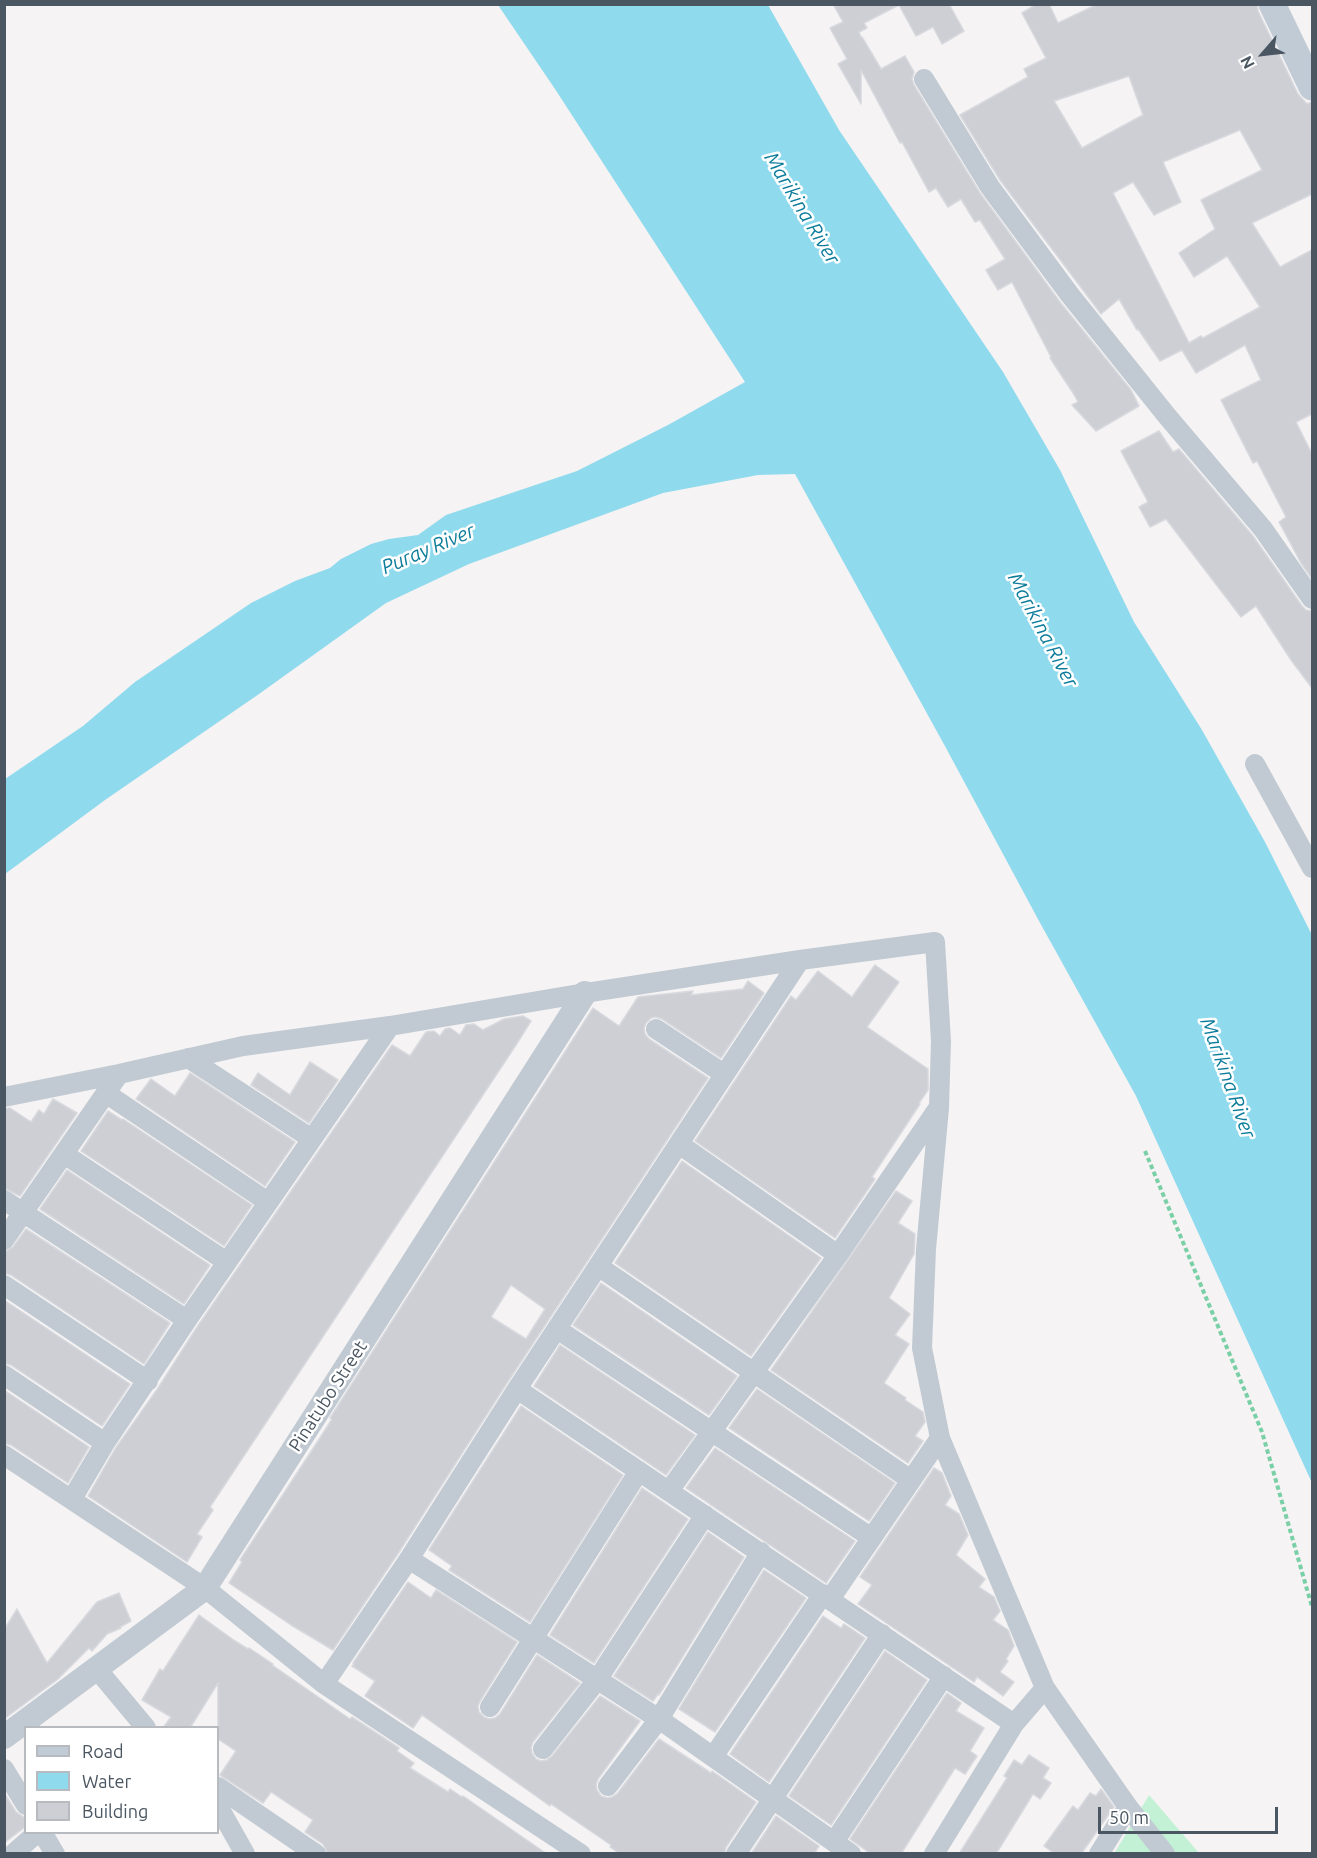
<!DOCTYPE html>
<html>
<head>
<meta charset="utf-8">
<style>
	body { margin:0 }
	#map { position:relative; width:1317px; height:1858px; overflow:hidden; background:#f5f3f3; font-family:Ubuntu,sans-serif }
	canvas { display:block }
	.frame { position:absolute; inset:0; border:6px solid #4a5661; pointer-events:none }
	.legend { position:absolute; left:24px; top:1726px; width:195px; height:108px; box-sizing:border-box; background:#fff; border:2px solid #b7bbc0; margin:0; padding:8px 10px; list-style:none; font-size:18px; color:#4a5661 }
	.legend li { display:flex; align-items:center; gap:12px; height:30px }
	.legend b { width:30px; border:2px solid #b7bbc0 }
	.north { position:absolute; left:1233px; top:24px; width:60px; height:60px; -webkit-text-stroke:4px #fff; paint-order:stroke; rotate:242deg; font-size:16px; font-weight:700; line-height:24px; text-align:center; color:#4a5661 }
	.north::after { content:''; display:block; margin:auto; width:21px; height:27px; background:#4a5661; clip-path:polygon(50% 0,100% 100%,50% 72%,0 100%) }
	.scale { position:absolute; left:1098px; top:1807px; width:180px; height:27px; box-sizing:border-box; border:3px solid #4a5661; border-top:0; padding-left:8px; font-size:18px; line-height:21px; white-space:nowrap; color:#4a5661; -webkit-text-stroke:4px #fff; paint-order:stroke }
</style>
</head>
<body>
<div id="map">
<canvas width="1317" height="1858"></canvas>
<div class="frame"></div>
<ul class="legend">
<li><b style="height:8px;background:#c1cbd6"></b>Road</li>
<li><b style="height:16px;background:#90daee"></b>Water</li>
<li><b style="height:16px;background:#cdcfd5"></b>Building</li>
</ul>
<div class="north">N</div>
<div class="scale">50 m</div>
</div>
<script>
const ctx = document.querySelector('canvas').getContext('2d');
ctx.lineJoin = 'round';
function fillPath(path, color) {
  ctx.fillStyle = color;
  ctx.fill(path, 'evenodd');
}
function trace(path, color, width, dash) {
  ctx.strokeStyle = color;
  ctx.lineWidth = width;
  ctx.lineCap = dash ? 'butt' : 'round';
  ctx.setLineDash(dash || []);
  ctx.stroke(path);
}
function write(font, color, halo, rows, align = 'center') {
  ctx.font = font + ' Ubuntu,sans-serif';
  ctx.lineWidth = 5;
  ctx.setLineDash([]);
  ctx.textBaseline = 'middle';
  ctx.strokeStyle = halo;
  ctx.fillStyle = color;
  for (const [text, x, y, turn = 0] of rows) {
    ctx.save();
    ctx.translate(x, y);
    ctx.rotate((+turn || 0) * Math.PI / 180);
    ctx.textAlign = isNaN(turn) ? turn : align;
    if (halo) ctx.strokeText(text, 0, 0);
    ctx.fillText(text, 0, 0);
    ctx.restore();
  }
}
fillPath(new Path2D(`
	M 1149,1795 L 1199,1853 L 1114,1854 Z`), '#c3f1d5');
fillPath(new Path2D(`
	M 498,5 L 768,5 L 839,130 L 1003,372 L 1060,470 L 1134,622 L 1202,730 L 1265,842 L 1312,935 L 1312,1483 L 1136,1096 L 1039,921 L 946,748 L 795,474 L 758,475 L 663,493 L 469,564 L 386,603 L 259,694 L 105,800 L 5,874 L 5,779 L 83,726 L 135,682 L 251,603 L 295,581 L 330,568 L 341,559 L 371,544 L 389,539 L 418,535 L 446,515 L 577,471 L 668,425 L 745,382 L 555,89 Z`), '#90daee');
const building = new Path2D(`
	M 833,4 L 949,4 L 964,31 L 942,44 L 933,27 L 916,36 L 899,5 L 864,23 L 867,28 L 859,32 L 861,37 L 862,37 L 881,69 L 905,56 L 914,72 L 912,79 L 914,85 L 980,193 L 1060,302 L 1131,390 L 1139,406 L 1096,431 L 1072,405 L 1078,402 L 1075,396 L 1050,358 L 1051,357 L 1012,282 L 998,290 L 986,270 L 1005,259 L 980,220 L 975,222 L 961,199 L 948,207 L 936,188 L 929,192 L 902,142 L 900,143 L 861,70 L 861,104 L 838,64 L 847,59 L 830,28 L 843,22 Z
	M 1037,4 L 1049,4 L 1058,23 L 1098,4 L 1257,4 L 1258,11 L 1298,94 L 1307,104 L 1312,102 L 1312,194 L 1252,223 L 1280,267 L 1312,250 L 1312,414 L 1296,422 L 1312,454 L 1312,579 L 1301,563 L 1279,522 L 1286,517 L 1257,461 L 1253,463 L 1221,400 L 1261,380 L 1245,345 L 1196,373 L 1182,350 L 1160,361 L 1138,329 L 1137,330 L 1119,299 L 1101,314 L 1000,180 L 960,115 L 1028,77 L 1024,69 L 1046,58 L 1022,13 ZM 1129,76 L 1143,115 L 1082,148 L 1054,101 ZM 1240,130 L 1262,170 L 1201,200 L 1215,229 L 1179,253 L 1194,277 L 1227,256 L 1260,307 L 1203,338 L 1201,336 L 1189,343 L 1113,193 L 1133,182 L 1154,215 L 1181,202 L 1163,162 Z
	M 1159,431 L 1173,452 L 1179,449 L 1253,536 L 1302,606 L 1306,610 L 1312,611 L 1312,688 L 1291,660 L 1256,606 L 1241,617 L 1166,519 L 1150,527 L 1139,507 L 1148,502 L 1121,451 Z
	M 875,965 L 899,982 L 867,1027 L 928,1069 L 928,1090 L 919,1103 L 920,1104 L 872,1177 L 875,1179 L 835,1238 L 695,1141 L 791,996 L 796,1000 L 818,971 L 852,997 Z
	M 748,981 L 764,993 L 721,1058 L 662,1019 L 656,1017 L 651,1018 L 646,1023 L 644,1028 L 645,1034 L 649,1039 L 708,1078 L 507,1383 L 399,1552 L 333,1650 L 291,1625 L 229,1583 L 242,1562 L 240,1560 L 318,1441 L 332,1419 L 330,1418 L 593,1008 L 619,1026 L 638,997 L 693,991 L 691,995 L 743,989 ZM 511,1285 L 545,1309 L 526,1339 L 491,1317 Z
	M 523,1016 L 531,1021 L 516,1045 L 210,1507 L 213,1510 L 197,1534 L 202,1537 L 187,1562 L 88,1496 L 115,1449 L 158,1388 L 197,1327 L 392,1045 L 410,1056 L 426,1032 L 434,1031 L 440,1036 L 445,1029 L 450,1028 L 460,1035 L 466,1025 L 474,1024 L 483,1030 L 504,1019 Z
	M 310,1062 L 338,1080 L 309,1123 L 251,1085 L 258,1073 L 290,1095 Z
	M 190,1073 L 295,1142 L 265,1186 L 136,1099 L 151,1079 L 175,1096 Z
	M 53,1099 L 77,1113 L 20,1196 L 4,1188 L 4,1109 L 10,1108 L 31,1122 L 39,1110 L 44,1114 Z
	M 108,1111 L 122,1120 L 123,1119 L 252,1205 L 224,1246 L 81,1151 Z
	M 682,1161 L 821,1258 L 751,1356 L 615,1263 Z
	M 67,1170 L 210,1265 L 184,1304 L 40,1209 Z
	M 896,1191 L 912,1201 L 898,1223 L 915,1234 L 914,1254 L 889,1298 L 910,1314 L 895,1335 L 909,1344 L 884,1383 L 906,1398 L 905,1400 L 923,1412 L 925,1422 L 915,1436 L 923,1441 L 908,1463 L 771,1370 Z
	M 26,1229 L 170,1323 L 144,1364 L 11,1275 L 4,1273 L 4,1252 L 13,1247 Z
	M 601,1283 L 737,1376 L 709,1415 L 573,1325 Z
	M 4,1300 L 130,1384 L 102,1426 L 11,1365 L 4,1363 Z
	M 560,1345 L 695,1435 L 666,1475 L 534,1386 Z
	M 757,1389 L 895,1483 L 869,1521 L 729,1428 Z
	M 4,1390 L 89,1447 L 68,1483 L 11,1445 L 4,1443 Z
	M 521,1406 L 623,1475 L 530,1622 L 449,1570 L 452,1566 L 429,1550 Z
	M 715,1448 L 855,1541 L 826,1583 L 686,1488 Z
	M 934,1468 L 942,1473 L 951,1496 L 945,1505 L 959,1514 L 968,1535 L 956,1555 L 985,1579 L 979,1587 L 994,1597 L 1000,1611 L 993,1620 L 1008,1630 L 1014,1646 L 1006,1659 L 1008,1661 L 1000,1672 L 1014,1682 L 1003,1696 L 977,1677 L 974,1682 L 858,1604 L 872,1585 L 860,1577 Z
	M 642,1488 L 688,1519 L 594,1663 L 550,1635 Z
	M 708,1532 L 744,1557 L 659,1695 L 658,1694 L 653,1701 L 614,1676 Z
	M 764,1570 L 806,1598 L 715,1732 L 679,1709 Z
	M 408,1582 L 431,1598 L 436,1590 L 517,1642 L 480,1701 L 478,1706 L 479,1712 L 484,1717 L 489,1719 L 495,1718 L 500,1714 L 537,1655 L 580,1683 L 533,1742 L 531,1747 L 532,1753 L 536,1759 L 541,1761 L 547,1760 L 552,1756 L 600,1696 L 640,1721 L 598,1779 L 596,1785 L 597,1790 L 601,1796 L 607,1798 L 612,1797 L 617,1794 L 659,1739 L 711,1773 L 712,1771 L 756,1802 L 726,1847 L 724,1854 L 620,1854 L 610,1847 L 611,1845 L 551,1804 L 550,1806 L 422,1715 L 413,1728 L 365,1696 L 375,1681 L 352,1666 L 354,1664 L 353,1663 Z
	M 119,1593 L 131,1621 L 120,1627 L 121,1628 L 107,1634 L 92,1651 L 89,1648 L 58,1679 L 4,1719 L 4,1630 L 17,1609 L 47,1663 L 97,1602 Z
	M 199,1615 L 235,1641 L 248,1649 L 249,1648 L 273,1664 L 272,1665 L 350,1719 L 352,1717 L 399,1748 L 397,1751 L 414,1763 L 410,1768 L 448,1792 L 450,1789 L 462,1797 L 463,1796 L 547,1854 L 328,1854 L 323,1844 L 305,1832 L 313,1820 L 271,1792 L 263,1803 L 220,1775 L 236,1751 L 218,1739 L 218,1683 L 190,1728 L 163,1728 L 171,1717 L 142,1700 L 160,1669 L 163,1671 Z
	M 823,1616 L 841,1628 L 844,1624 L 865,1638 L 769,1782 L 730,1754 Z
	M 885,1651 L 927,1680 L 831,1825 L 789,1796 Z
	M 947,1693 L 961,1703 L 956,1711 L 984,1728 L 970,1751 L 977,1756 L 965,1774 L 955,1768 L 901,1854 L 871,1854 L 850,1839 Z
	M 1029,1755 L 1049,1768 L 1043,1778 L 1051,1783 L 1040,1799 L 1033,1794 L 996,1854 L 959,1854 L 1007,1778 L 1004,1776 L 1014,1760 L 1022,1765 Z
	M 1101,1789 L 1114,1807 L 1081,1854 L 1055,1854 L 1044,1846 L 1073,1806 L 1078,1810 L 1090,1793 L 1096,1796 Z
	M 4,1793 L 16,1812 L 25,1818 L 25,1827 L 4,1843 Z
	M 776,1816 L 819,1846 L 814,1854 L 751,1854 Z`);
fillPath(building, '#cdcfd5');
trace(building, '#d7d9de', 1.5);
trace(new Path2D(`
	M 1145,1151 L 1262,1432 L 1312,1607`), '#7ad0a6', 4, [4.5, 3]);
trace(new Path2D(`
	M 924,79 L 990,187 L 1070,295 L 1167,416 L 1263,529 L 1312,599
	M 1255,764 L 1312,868
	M 656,1029 L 724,1074
	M 188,1058 L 312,1139
	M 107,1094 L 268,1202
	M 4,1097 L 119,1074 L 243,1046 L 390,1026 L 585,993 L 800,960 L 935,942 L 941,1041 L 939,1108 L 926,1249 L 922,1348 L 940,1438 L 1045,1688 L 1128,1807 L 1165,1854
	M 679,1144 L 838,1255
	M 64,1154 L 227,1262
	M 4,1200 L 187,1320
	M 4,1240 L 119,1074
	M 598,1266 L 911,1480
	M 4,1285 L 148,1381
	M 557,1329 L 872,1538
	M 4,1375 L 105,1443
	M 517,1389 L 1014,1724
	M 4,1455 L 205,1588 L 324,1684 L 581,1854
	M 669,1491 L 838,1255 L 937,1110
	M 72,1499 L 105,1443 L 187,1320 L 390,1026
	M 409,1559 L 659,1719 L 851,1854
	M 830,1599 L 940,1438
	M 96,1668 L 146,1728
	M 324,1684 L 409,1559 L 517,1389 L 800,960
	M 490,1707 L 639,1471
	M 543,1749 L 597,1680 L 705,1515
	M 713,1757 L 823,1594
	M 4,1769 L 26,1805
	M 608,1786 L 659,1719 L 761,1552
	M 218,1787 L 316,1854
	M 218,1806 L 245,1854
	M 42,1832 L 55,1854
	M 834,1842 L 944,1676
	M 13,1854 L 38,1832
	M 736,1854 L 882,1634
	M 934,1854 L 1014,1724 L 1045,1688
	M 1099,1854 L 1128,1807`), '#c1cad2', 20);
trace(new Path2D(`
	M 4,1737 L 205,1588 L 585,993`), '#c1cad2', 24);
trace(new Path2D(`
	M 1272,4 L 1312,87`), '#c1cbd6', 27);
write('18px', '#4a5661', '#fff', [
	["Pinatubo Street",328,1396,-57]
]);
write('italic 20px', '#0c7c9b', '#fff', [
	["Marikina River",802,208,59],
	["Puray River",428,549,-23],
	["Marikina River",1043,630,62],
	["Marikina River",1228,1078,70]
]);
</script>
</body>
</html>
